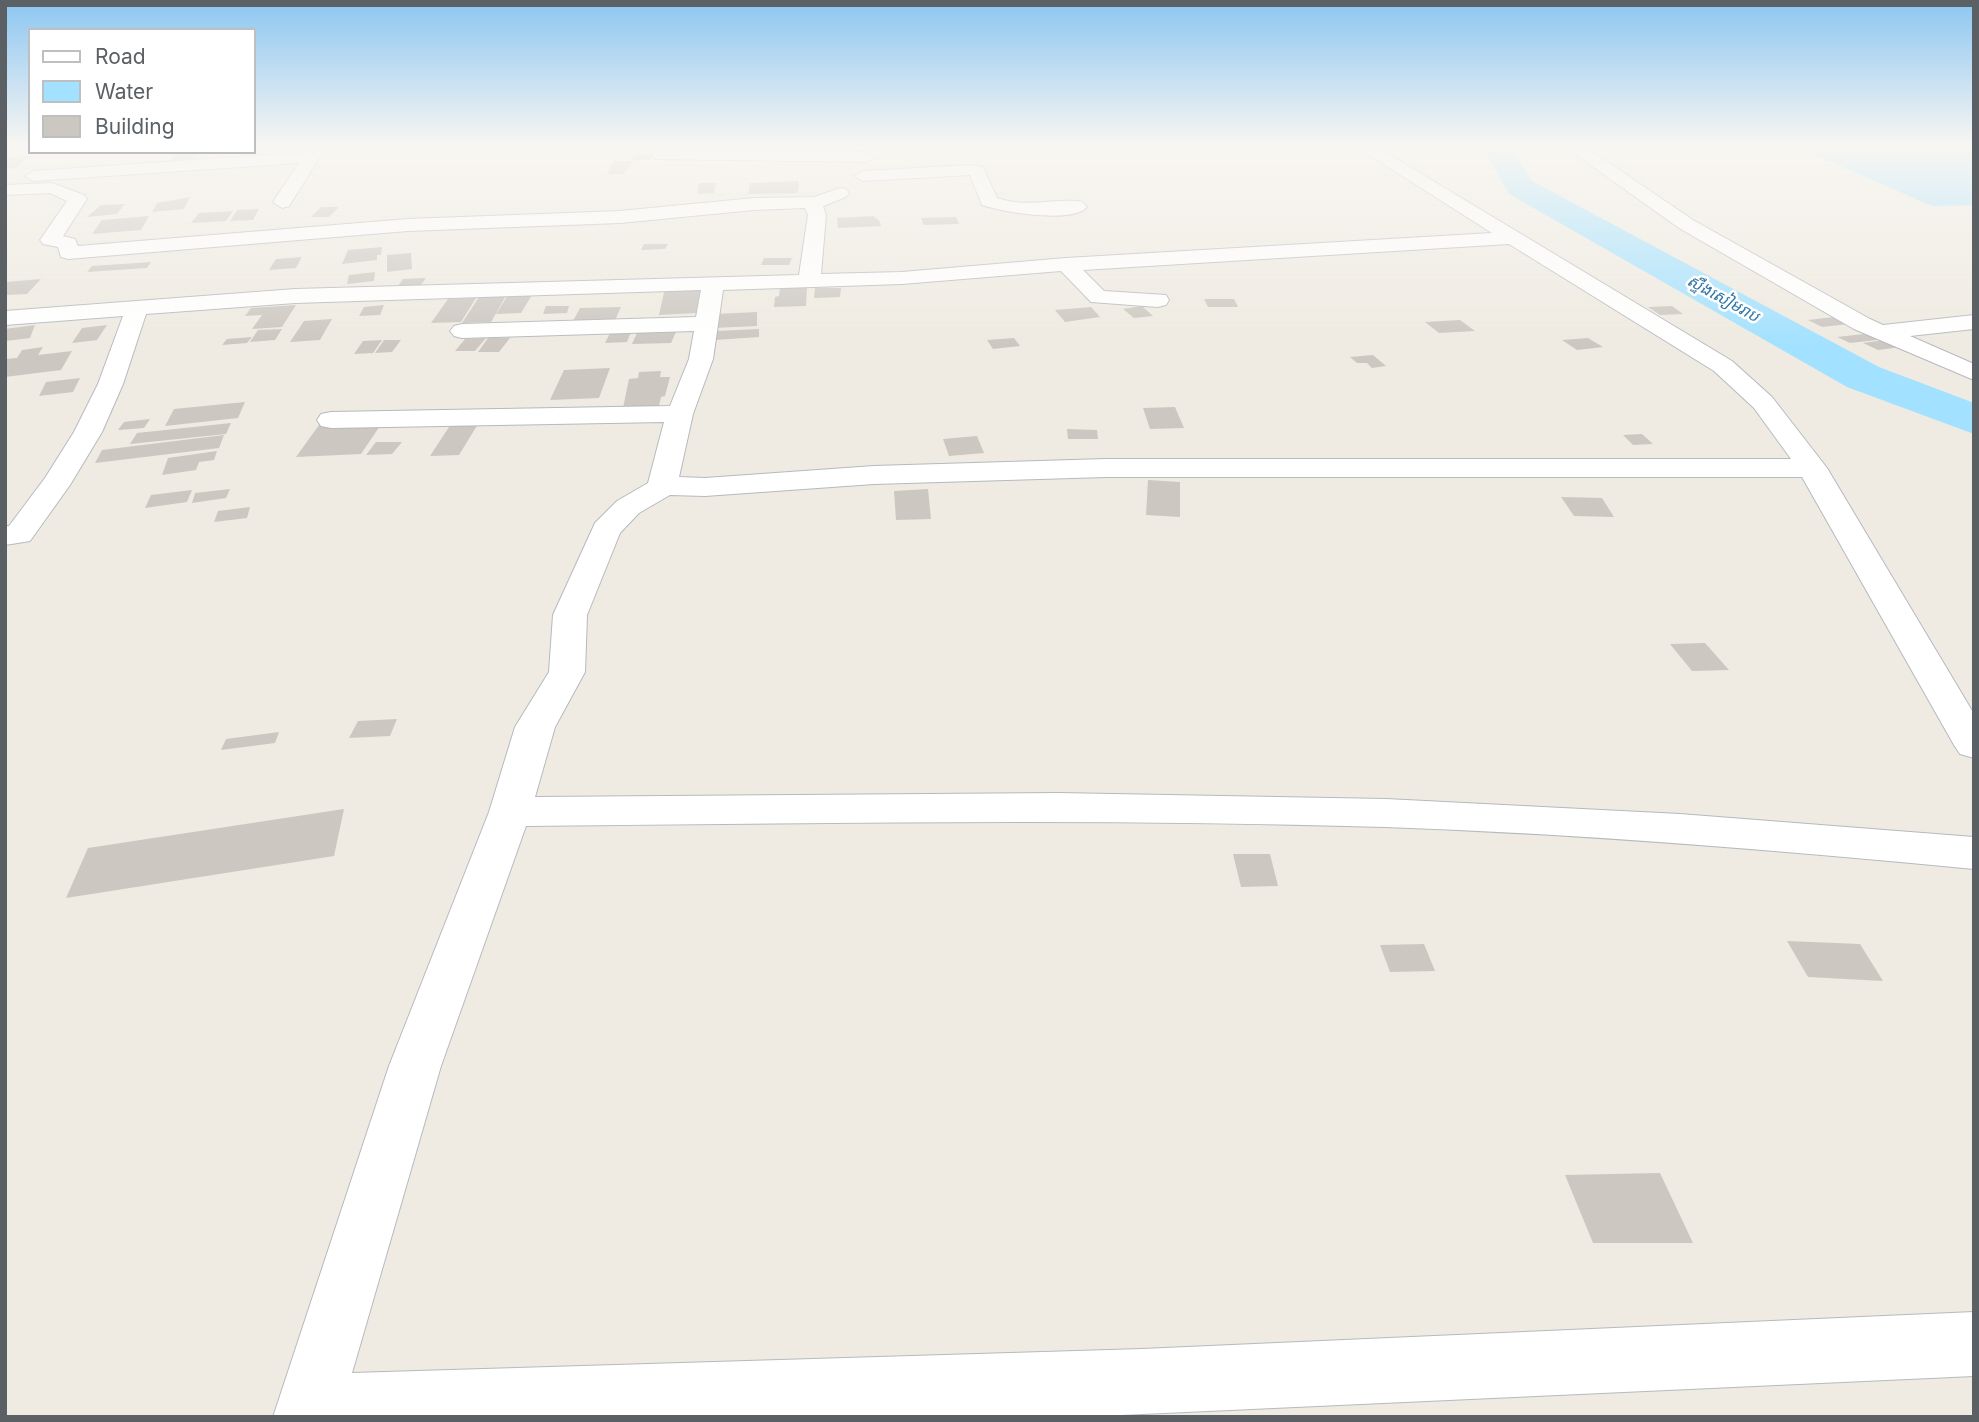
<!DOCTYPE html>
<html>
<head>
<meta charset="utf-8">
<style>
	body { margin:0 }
	#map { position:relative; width:1979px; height:1422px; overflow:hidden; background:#efebe2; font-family:Inter,sans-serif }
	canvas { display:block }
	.frame { position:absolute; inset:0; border:7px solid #5b6064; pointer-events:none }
	.legend { position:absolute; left:28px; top:28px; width:228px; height:126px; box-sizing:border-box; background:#fff; border:2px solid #bdbfc1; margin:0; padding:9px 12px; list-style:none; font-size:21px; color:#5b6064 }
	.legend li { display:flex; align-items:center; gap:14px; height:35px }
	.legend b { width:35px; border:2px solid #bdbfc1 }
</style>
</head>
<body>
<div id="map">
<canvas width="1979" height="1422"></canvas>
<div class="frame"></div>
<ul class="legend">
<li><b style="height:9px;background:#fff"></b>Road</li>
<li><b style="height:19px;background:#a2e1ff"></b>Water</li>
<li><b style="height:19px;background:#ccc7c1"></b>Building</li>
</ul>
</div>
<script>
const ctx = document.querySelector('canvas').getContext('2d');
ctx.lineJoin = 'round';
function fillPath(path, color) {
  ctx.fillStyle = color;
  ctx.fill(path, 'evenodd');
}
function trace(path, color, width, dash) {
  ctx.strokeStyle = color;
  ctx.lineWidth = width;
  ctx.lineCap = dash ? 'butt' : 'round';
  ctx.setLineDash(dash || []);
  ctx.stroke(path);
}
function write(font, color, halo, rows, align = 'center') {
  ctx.font = font + ' Inter,"Noto Sans Khmer",sans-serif';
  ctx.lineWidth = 5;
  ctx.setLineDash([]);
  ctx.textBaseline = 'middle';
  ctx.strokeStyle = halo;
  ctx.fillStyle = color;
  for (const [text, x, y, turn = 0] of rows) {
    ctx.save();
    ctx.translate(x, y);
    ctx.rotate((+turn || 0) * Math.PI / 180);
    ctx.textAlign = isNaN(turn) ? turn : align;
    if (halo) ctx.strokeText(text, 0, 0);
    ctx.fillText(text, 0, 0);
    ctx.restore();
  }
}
fillPath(new Path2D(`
	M 1794,146 L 1972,146 L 1974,205 L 1932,206 Z`), '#a2e1ff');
fillPath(new Path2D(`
	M 1482,146 L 1511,146 L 1532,181 L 1879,367 L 1974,403 L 1974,434 L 1847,387 L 1509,194 Z`), '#a2e1ff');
fillPath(new Path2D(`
	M 174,152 L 199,152 L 196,159 L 170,161 Z
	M 635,154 L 653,154 L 650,160 L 631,160 Z
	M 30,156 L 16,168 L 5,169 L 5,158 Z
	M 614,161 L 634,161 L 623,174 L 607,174 Z
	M 799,181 L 798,193 L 748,194 L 750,183 Z
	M 699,183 L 716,183 L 714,193 L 697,194 Z
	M 190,197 L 184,209 L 152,212 L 157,203 Z
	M 125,204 L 117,214 L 87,217 L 101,205 Z
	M 321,207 L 339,207 L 329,217 L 311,217 Z
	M 259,209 L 253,220 L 230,221 L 237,210 Z
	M 233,211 L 226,221 L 191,223 L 199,213 Z
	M 149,216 L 141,230 L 92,234 L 102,220 Z
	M 873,216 L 879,220 L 881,226 L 838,228 L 837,218 Z
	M 956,217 L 959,224 L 924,225 L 921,218 Z
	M 644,244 L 668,244 L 665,249 L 641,250 Z
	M 382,247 L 381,255 L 377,255 L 377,260 L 342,264 L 348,250 Z
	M 411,253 L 412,269 L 387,272 L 387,255 Z
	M 302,257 L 296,268 L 269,270 L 276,259 Z
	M 764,258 L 792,258 L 789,265 L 761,265 Z
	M 151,262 L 147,268 L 87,272 L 92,266 Z
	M 375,272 L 374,281 L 347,284 L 349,275 Z
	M 426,278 L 421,285 L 398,286 L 403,279 Z
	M 41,279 L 27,294 L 5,295 L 5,282 Z
	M 807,286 L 806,306 L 774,307 L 775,297 L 779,296 L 780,287 Z
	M 701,287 L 696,313 L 659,315 L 665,288 Z
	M 815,288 L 841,288 L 840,297 L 814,298 Z
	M 508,295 L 532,295 L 521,313 L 496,314 Z
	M 506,296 L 491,322 L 462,323 L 479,297 Z
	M 476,298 L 461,322 L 431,323 L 448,299 Z
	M 1204,299 L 1234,299 L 1238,307 L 1208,307 Z
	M 296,305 L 282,327 L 252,329 L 262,315 L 245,316 L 251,308 Z
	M 384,305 L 380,315 L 359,316 L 364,307 Z
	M 546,306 L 569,306 L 567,313 L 543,314 Z
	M 1142,306 L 1153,316 L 1134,318 L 1123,309 Z
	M 1672,306 L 1683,314 L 1660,315 L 1648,307 Z
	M 621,307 L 615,320 L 573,321 L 580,308 Z
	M 1091,307 L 1100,317 L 1065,322 L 1055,310 Z
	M 757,312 L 757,326 L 713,328 L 715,314 Z
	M 1834,317 L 1849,324 L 1822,327 L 1808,320 Z
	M 332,319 L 320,340 L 290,342 L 304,321 Z
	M 1460,320 L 1475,331 L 1439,333 L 1425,322 Z
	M 35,325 L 30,338 L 5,341 L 5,329 Z
	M 107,325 L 97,340 L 72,343 L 82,328 Z
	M 282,329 L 275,340 L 250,342 L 258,330 Z
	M 759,329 L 759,337 L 715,340 L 715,331 Z
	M 631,332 L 627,342 L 605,343 L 610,333 Z
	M 676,332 L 671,343 L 632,344 L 637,333 Z
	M 1873,333 L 1886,339 L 1850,343 L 1837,337 Z
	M 252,337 L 247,343 L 222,345 L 227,339 Z
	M 486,338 L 475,351 L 455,351 L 465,339 Z
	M 488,338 L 510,338 L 499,352 L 478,352 Z
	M 1014,338 L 1020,346 L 993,349 L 987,340 Z
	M 1588,338 L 1603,347 L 1577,350 L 1562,340 Z
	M 382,340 L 373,353 L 354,354 L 363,341 Z
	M 384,340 L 401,340 L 392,352 L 375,353 Z
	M 1885,340 L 1901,347 L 1878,350 L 1863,343 Z
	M 43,347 L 38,355 L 72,351 L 61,370 L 5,377 L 5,359 L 17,358 L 22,350 Z
	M 1373,355 L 1386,366 L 1372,368 L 1367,363 L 1357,363 L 1350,357 Z
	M 610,368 L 599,398 L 550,400 L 564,370 Z
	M 661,371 L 660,377 L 670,377 L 665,396 L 661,397 L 659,406 L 623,408 L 629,379 L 638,378 L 639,372 Z
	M 80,378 L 73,392 L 39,396 L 46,382 Z
	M 245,402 L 238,418 L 165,426 L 174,409 Z
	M 1175,407 L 1184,428 L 1150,429 L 1143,408 Z
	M 150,419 L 144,428 L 118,430 L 124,422 Z
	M 231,423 L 226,434 L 130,444 L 137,433 Z
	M 382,423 L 361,454 L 296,457 L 319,425 Z
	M 451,424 L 478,424 L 459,455 L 430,456 Z
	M 1067,429 L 1097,430 L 1098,439 L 1068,439 Z
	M 1642,434 L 1653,444 L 1633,445 L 1623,435 Z
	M 224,435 L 219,448 L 95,463 L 102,450 Z
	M 977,436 L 984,453 L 949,456 L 943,439 Z
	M 376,442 L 402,442 L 392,454 L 366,455 Z
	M 217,451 L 214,460 L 199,462 L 196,470 L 162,475 L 168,458 Z
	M 1148,480 L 1180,482 L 1180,517 L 1146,515 Z
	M 230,489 L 226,498 L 192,503 L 195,493 Z
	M 928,489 L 931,519 L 896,520 L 894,491 Z
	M 192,490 L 187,502 L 145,508 L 151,495 Z
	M 1561,497 L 1602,498 L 1614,517 L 1574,516 Z
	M 250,507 L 247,518 L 214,522 L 218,511 Z
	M 1705,643 L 1729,670 L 1692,671 L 1670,644 Z
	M 397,719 L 390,736 L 349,738 L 358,721 Z
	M 279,732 L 275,743 L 221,750 L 226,739 Z
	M 344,809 L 334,856 L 66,898 L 88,848 Z
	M 1233,854 L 1270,854 L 1278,886 L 1241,887 Z
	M 1787,941 L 1860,944 L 1883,981 L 1808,977 Z
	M 1424,944 L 1435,971 L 1390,972 L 1380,945 Z
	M 1660,1173 L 1693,1243 L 1593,1243 L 1565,1175 Z`), '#ccc7c1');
const minor = new Path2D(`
	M 311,146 L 327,146 L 289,206 L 282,208 L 273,202 L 299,163 L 34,181 L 25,176 L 34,171 L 307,152 Z
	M 1355,146 L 1375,146 L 1732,361 L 1772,397 L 1827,468 L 1974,714 L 1974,758 L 1960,754 L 1954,745 L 1802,477 L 1106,477 L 874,484 L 705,496 L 670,495 L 639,513 L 620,533 L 587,615 L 585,672 L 555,727 L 535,797 L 1058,793 L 1386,799 L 1680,814 L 1974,837 L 1974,869 C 1778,850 1582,834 1385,827 C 1099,818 813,823 526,826 L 441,1066 L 352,1373 L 1142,1349 L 1974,1312 L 1974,1376 L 1077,1417 L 273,1417 L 389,1066 L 489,812 L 515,727 L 549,672 L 553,615 L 595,523 L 617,501 L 648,483 L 664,422 L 331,428 L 321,426 L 317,420 L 321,414 L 331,412 L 670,406 L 689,359 L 694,331 L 462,338 L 454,336 L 450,331 L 454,326 L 462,324 L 696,317 L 701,290 L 295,303 L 146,314 L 123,384 L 102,432 L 70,485 L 30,541 L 5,545 L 5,526 L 9,526 L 45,478 L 74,432 L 98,384 L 123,316 L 5,325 L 5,311 L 295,289 L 799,275 L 808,215 L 805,208 L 754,210 L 620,223 L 408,231 L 68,259 L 61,257 L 58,247 L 43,244 L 40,240 L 67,201 L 50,193 L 5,195 L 5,185 L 52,183 L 84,195 L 87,199 L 63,236 L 75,239 L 78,246 L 408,219 L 620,211 L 754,198 L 814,197 L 840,188 L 846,189 L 849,193 L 846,197 L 823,206 L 826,215 L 821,274 L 902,272 L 1066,258 L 1492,233 ZM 1509,244 L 1714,371 L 1754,408 L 1791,459 L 1106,459 L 874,466 L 705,478 L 679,477 L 693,414 L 713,359 L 723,290 L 902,284 L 1061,271 L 1091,302 L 1158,307 L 1166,305 L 1169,300 L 1166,295 L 1104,291 L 1083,270 Z
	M 1564,146 L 1584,146 L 1693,220 L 1870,319 L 1883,325 L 1974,315 L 1974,329 L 1910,336 L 1974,364 L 1974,380 L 1854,329 L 1679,228 Z
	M 661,150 L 868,152 L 876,157 L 868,162 L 655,159 L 653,155 L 655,151 Z
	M 970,165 L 983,167 L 997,198 C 1025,208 1050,199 1078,201 C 1084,202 1083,203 1087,207 C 1073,224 1002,212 982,205 L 970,175 L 863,181 L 854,176 L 863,171 Z`);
trace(minor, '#b5babe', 2);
fillPath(minor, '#fff');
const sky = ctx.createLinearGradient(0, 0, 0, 346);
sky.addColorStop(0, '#8cc6f1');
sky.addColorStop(0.42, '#f8f6f2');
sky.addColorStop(1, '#f8f6f200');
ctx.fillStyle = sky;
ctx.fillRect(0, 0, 1979, 346);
write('italic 16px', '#3378a7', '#fff', [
	["ស្ទឹងសៀមរាប",1723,299,29]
]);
</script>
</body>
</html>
